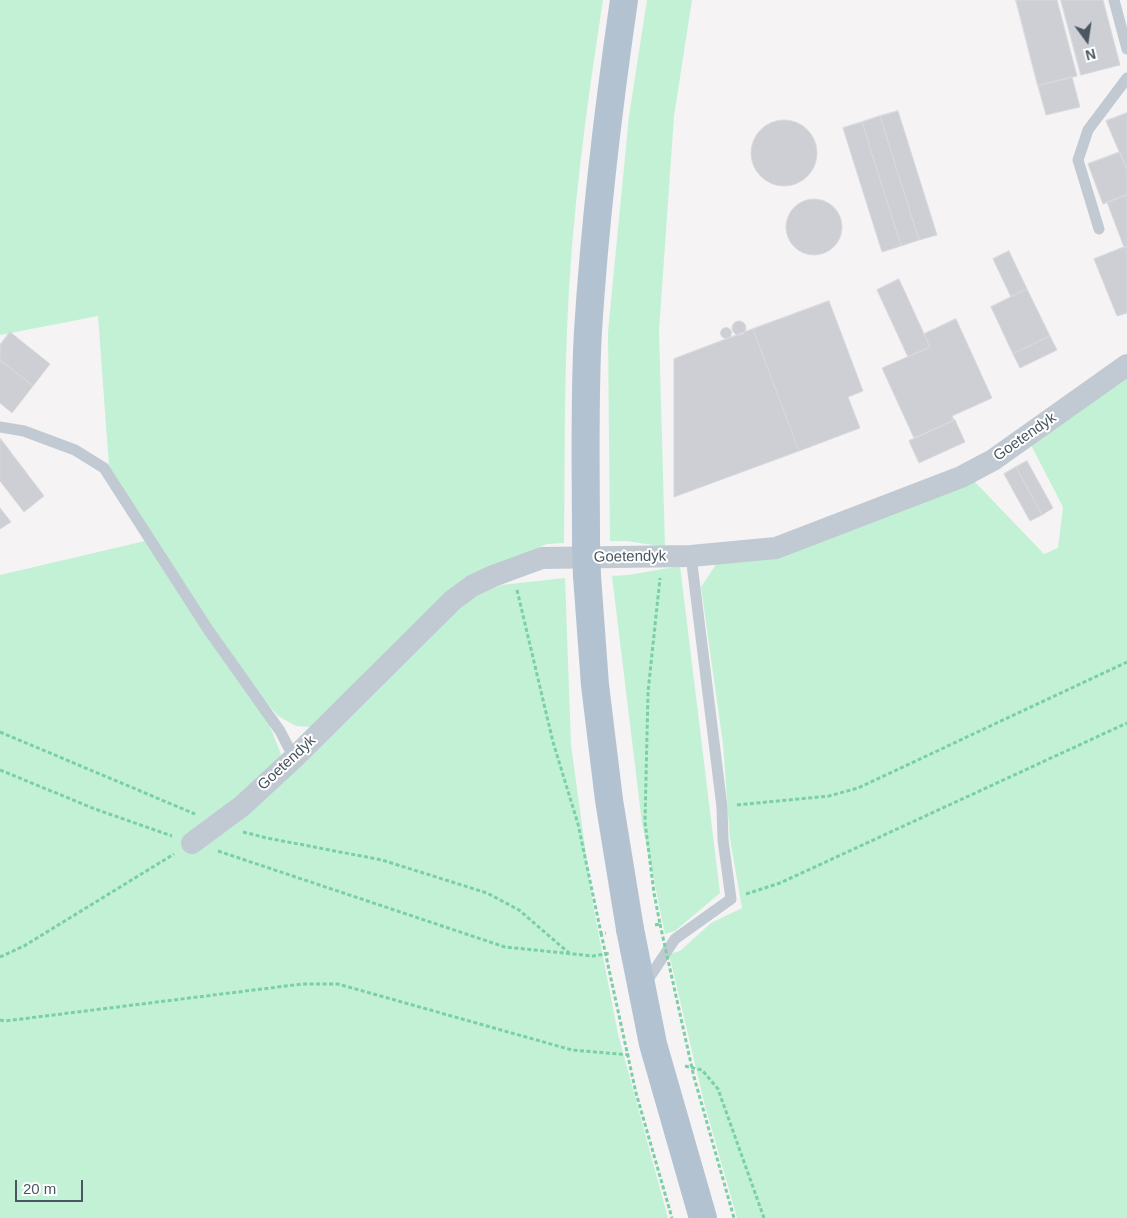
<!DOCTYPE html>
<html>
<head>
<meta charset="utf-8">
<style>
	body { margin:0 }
	#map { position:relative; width:1127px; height:1218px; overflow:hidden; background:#f5f3f3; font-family:Helvetica,sans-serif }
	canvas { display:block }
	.north { position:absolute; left:1062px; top:15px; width:50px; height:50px; -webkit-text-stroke:4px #fff; paint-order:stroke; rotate:166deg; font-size:14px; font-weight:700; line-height:20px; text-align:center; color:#4a5661 }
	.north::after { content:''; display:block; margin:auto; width:18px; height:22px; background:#4a5661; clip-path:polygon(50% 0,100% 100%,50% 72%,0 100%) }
	.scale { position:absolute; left:15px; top:1180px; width:68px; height:22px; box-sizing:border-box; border:2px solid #4a5661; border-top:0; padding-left:6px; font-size:15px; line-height:18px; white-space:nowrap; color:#4a5661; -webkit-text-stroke:4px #fff; paint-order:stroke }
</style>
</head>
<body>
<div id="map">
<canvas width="1127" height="1218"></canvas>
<div class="north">N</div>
<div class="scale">20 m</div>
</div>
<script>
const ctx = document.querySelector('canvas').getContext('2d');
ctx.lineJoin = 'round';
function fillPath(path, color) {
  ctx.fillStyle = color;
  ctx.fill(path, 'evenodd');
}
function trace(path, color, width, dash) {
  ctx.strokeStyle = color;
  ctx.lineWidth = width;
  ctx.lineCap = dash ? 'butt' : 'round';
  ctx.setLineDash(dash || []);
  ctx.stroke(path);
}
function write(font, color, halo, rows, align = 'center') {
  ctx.font = font + ' Helvetica,sans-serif';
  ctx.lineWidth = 4;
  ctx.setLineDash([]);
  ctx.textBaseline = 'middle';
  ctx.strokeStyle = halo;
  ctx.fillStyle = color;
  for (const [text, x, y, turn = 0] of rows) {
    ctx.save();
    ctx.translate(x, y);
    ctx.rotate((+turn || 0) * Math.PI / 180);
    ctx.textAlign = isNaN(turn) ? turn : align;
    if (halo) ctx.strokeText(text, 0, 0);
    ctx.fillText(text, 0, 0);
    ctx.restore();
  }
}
fillPath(new Path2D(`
	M 0,0 L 603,0 C 586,110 571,220 567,331 C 564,402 565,473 564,543 L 547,544 L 498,565 L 312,727 L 296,726 L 278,716 L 261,696 L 209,623 L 109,466 L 98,316 L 0,335 Z
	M 647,0 L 692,0 L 674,116 L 659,331 L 665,547 L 627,541 L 610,541 L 608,332 L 629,116 Z
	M 1127,377 L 1127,1218 L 737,1218 L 704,1102 L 669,954 L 680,951 L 711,923 L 742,908 L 730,839 L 723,744 L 701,587 L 717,563 L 974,481 L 1044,554 L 1058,548 L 1063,507 L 1031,445 Z
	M 145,541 L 269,724 L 281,754 L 276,766 L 474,595 L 501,585 L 565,578 L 571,745 L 593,905 L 618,1034 L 668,1218 L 0,1218 L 0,575 Z
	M 680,566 L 720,893 L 675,931 L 665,934 L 642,823 L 612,576 L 629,575 Z`), '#c3f1d5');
const building = new Path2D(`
	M 1016,0 L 1057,0 L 1077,76 L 1038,86 Z
	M 1061,0 L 1103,0 L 1120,65 L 1081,75 Z
	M 1072,77 L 1080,107 L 1046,115 L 1038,86 Z
	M 898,111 L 937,235 L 919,240 L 880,116 Z
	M 1127,113 L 1127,170 L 1106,121 Z
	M 880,116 L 919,240 L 901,246 L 862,122 Z
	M751 153a33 33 0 1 1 66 0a33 33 0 1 1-66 0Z
	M 862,122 L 901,246 L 882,252 L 843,128 Z
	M 1120,152 L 1127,170 L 1127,195 L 1103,204 L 1088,164 Z
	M 1127,195 L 1127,247 L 1124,247 L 1107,202 Z
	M786 227a28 28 0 1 1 56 0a28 28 0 1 1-56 0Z
	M 1124,247 L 1127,247 L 1127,313 L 1117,316 L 1094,259 Z
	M 1009,251 L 1027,289 L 1011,297 L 993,259 Z
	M 899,279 L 930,347 L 908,357 L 877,290 Z
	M 1027,289 L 1050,336 L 1013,354 L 991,307 Z
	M 829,301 L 863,391 L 848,397 L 860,428 L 799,451 L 753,329 Z
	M 956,319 L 992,398 L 952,416 L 954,420 L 914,438 L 882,368 L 930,347 L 924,334 Z
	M732 328a7 7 0 1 1 14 0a7 7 0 1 1-14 0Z
	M720.5 333a5.5 5.5 0 1 1 11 0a5.5 5.5 0 1 1-11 0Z
	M 753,329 L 799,451 L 674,497 L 674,359 Z
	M 10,332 L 50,364 L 33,386 L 0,360 L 0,345 Z
	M 1050,336 L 1057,350 L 1020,368 L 1013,354 Z
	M 0,360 L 33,386 L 12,413 L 0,403 Z
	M 955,420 L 965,442 L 919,463 L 909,441 Z
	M 0,438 L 44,496 L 24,512 L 0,481 Z
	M 1027,461 L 1053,508 L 1042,515 L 1016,467 Z
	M 1016,467 L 1042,515 L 1030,521 L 1004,474 Z
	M 0,508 L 11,522 L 0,529 Z`);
fillPath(building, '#cdcfd5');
trace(building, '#d7d9de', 1);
trace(new Path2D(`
	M 517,590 L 553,742 L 578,824 L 601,933 L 606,933
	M 0,732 L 195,814
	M 0,770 L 95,809 L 172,836
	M 737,805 L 829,796 L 858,788 L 1127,662
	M 243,832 L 267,838 L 382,860 L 487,893 L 519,910 L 569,953
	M 218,851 L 505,947 L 593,956 L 611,953
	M 746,894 L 780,883 L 1127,723
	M 655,925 L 660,924 L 654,893 L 645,822 L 648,692 L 660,578
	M 0,957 L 24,946 L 174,854
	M 0,1020 L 5,1021 L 302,984 L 338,984 L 572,1050 L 630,1055
	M 685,1066 L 702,1070 L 718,1089 L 764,1218`), '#7ad0a6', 3, [4, 2.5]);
trace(new Path2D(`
	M 1114,0 L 1127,49
	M 1099,229 L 1078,160 L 1088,130 L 1127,78
	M 0,427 L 24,431 L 75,450 L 104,468 L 207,628 L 280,731 L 294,758
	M 645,984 L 675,939 L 731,899 L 723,840 L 722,807 L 691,556`), '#c1cad2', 11);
trace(new Path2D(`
	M 192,843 L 242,806 L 294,758 L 453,600 L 472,586 L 493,576 L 542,558 L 691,556 L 776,548 L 961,477 L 993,460 L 1127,365`), '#c1cad2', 22);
trace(new Path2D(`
	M 586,542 C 586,472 584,401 588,331 C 595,220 608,110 624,0
	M 587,576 L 595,685 L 609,800 L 630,929`), '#b3c2d1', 28);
trace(new Path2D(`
	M 660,924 L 694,1077 L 734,1218
	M 601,933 L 636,1093 L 672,1218`), '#7ad0a6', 3, [4, 2.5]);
trace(new Path2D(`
	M 586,542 L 587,576
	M 630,929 L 653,1044 L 703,1218`), '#b3c2d1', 28);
write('15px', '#4a5661', '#fff', [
	["Goetendyk",1025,437,-35],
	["Goetendyk",630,557,-1],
	["Goetendyk",287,763,-43]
]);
</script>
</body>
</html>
